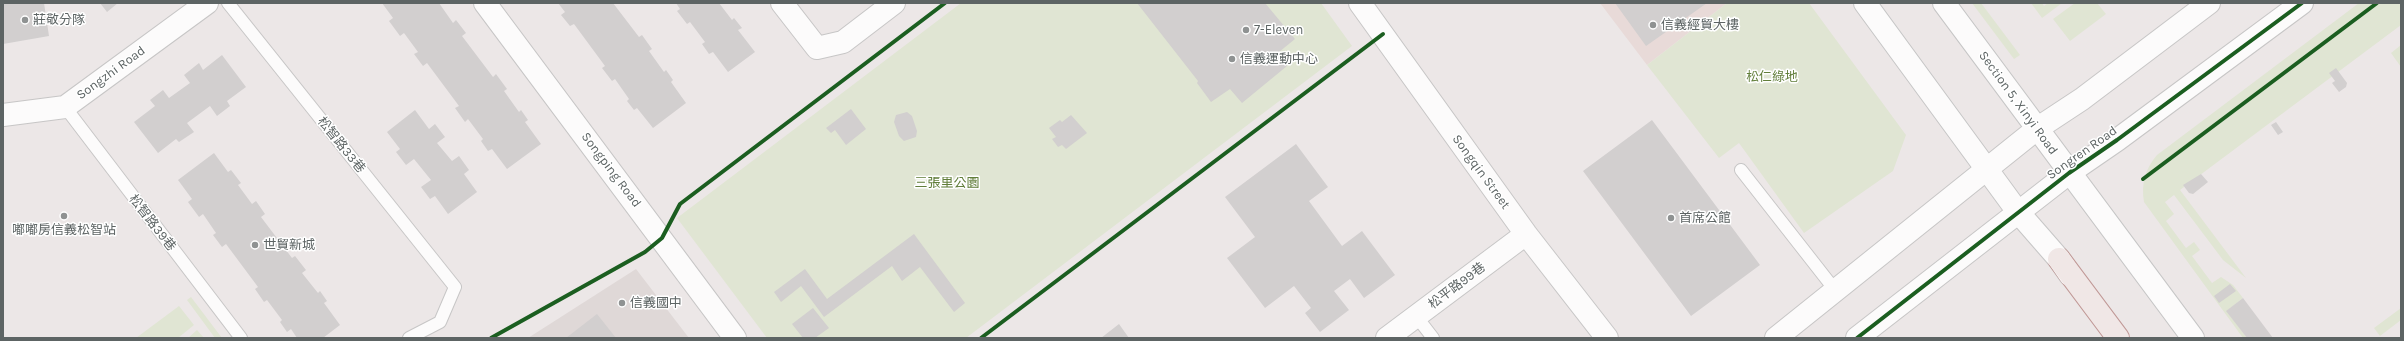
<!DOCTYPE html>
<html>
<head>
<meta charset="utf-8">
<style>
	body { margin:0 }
	#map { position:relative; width:2404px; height:341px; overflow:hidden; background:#ece7e7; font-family:Karla,sans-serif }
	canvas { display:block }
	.frame { position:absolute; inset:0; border:4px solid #5d6464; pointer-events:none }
</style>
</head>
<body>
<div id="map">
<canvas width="2404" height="341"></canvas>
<div class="frame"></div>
</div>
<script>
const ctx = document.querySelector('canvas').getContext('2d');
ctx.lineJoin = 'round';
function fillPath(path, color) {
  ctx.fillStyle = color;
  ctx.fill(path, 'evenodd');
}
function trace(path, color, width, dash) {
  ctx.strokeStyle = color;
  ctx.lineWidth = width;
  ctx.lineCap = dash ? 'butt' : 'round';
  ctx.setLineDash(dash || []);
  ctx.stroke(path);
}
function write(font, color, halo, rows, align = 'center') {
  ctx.font = font + ' Karla,"Noto Sans TC",sans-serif';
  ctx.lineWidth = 3;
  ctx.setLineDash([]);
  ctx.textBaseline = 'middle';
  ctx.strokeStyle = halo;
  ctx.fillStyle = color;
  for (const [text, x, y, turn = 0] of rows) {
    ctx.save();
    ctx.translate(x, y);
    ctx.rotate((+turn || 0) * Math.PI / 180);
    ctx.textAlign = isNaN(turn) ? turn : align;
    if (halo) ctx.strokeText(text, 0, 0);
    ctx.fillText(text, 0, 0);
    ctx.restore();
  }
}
fillPath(new Path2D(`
	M 1600,3 L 1727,3 L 1647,65 Z`), '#e8dad8');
fillPath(new Path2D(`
	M 636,269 L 689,338 L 528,338 Z`), '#dfd8d7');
fillPath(new Path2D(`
	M 961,3 L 1321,3 L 1352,46 L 966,338 L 767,338 L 677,218 Z
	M 1727,3 L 1809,3 L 1906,135 L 1893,171 L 1804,233 L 1739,143 L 1719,158 L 1647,65 Z
	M 1972,3 L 1981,3 L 2020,55 L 2014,59 Z
	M 2031,3 L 2042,3 L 2044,6 L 2048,3 L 2062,3 L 2042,18 Z
	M 2075,3 L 2097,3 L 2106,14 L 2070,41 L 2053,19 Z
	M 2359,3 L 2401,3 L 2401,25 L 2180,190 L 2246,278 L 2223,260 L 2174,195 L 2165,202 L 2174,214 L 2166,221 L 2186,248 L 2194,242 L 2200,250 L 2192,256 L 2212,283 L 2221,277 L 2233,285 L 2243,298 L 2227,311 L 2247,338 L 2243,338 L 2144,202 C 2141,184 2145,169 2157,155 Z
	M 2401,45 L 2401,67 L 2391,53 Z
	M 191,297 L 222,338 L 215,338 L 187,300 Z
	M 179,306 L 194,325 L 178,338 L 136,338 Z
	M 2401,308 L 2401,320 L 2380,336 L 2374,328 Z
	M 197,330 L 204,338 L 188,338 Z`), '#e0e5d3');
fillPath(new Path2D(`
	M 3,3 L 44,3 L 49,36 L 3,44 Z
	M 100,3 L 118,3 L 107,12 Z
	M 382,3 L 439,3 L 453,23 L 456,20 L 466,33 L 462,36 L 493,77 L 496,74 L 507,89 L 504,91 L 519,112 L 521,110 L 528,120 L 525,122 L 541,144 L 507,169 L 492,149 L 488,151 L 481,141 L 483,139 L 468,119 L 465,122 L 455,108 L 459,106 L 427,63 L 423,66 L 414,54 L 418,52 L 404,33 L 400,36 L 389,21 L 393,18 Z
	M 558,3 L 613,3 L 639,37 L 642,35 L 652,49 L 649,51 L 664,72 L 666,70 L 673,80 L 671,82 L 686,103 L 653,128 L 637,108 L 634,110 L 627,101 L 629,99 L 615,79 L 612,81 L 602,68 L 605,66 L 574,24 L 570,26 L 561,15 L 565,12 Z
	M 676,3 L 719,3 L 732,20 L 734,18 L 742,28 L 738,30 L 755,52 L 728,72 L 713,52 L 709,54 L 702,44 L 705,42 L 690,22 L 687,24 L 677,11 L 680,9 Z
	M 1137,3 L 1265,3 L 1295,39 L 1279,52 L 1287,66 L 1242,103 L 1230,89 L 1211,102 L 1197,83 L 1198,81 Z
	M 1615,3 L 1707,3 L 1646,46 Z
	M 222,55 L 246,87 L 227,101 L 230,106 L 217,116 L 210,106 L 187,123 L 194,132 L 179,142 L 176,139 L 158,153 L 134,122 L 155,106 L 150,100 L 163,90 L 169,98 L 190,83 L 184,75 L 199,63 L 203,70 Z
	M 2336,68 L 2347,83 L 2346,87 L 2339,92 L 2332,83 L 2335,81 L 2329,73 Z
	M 851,109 L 866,129 L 846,145 L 835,130 L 831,133 L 826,128 Z
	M 415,110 L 429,129 L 435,124 L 445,137 L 437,143 L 452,161 L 459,156 L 469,170 L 464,174 L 477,192 L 448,214 L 435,196 L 430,199 L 421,187 L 431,180 L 414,159 L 406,165 L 396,152 L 400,149 L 387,132 Z
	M 907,112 L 912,116 L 917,131 L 916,137 L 904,141 L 899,136 L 894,122 L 896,115 Z
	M 1071,115 L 1087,133 L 1066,149 L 1062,145 L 1058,147 L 1052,139 L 1056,137 L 1049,128 L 1060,120 L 1062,122 Z
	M 1652,120 L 1760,265 L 1691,316 L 1583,171 Z
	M 2276,122 L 2283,132 L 2278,135 L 2271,125 Z
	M 1296,144 L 1328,187 L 1309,201 L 1342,246 L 1362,231 L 1395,275 L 1364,298 L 1350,279 L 1334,291 L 1349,310 L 1320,332 L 1305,313 L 1311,308 L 1294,286 L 1265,308 L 1227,258 L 1255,237 L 1225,197 Z
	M 214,153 L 228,172 L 231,170 L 241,183 L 238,185 L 252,204 L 256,201 L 265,214 L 261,217 L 292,258 L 295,256 L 306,270 L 302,273 L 318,293 L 320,291 L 327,301 L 324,303 L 340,325 L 323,338 L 297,338 L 291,329 L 287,332 L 280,322 L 282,320 L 267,300 L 264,302 L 255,289 L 258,287 L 226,244 L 222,247 L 213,235 L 216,233 L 203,214 L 199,217 L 188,202 L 192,199 L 178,180 Z
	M 2201,174 L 2208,182 L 2193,194 L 2189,193 L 2183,185 Z
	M 914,234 L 965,303 L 954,312 L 920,267 L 902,281 L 892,266 L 824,317 L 801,286 L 781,302 L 774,292 L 805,269 L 827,299 Z
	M 2230,284 L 2236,291 L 2219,303 L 2214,296 Z
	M 2243,298 L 2273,338 L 2247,338 L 2226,311 Z
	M 813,308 L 829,328 L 815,338 L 803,338 L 792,324 Z
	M 597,314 L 616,338 L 566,338 Z
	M 1119,324 L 1129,338 L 1101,338 Z`), '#d2cfcf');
const service = new Path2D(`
	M 228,3 L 455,287 L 440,322 L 409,338
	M 65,107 L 241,338
	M 1741,170 L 1835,290
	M 1416,316 L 1433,338`);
const minor = new Path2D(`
	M 485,3 L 735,338
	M 782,3 L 817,48 L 843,42 L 894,3
	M 1360,3 L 1526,234 L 1607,338
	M 1387,338 L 1526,234`);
const tertiary = new Path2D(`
	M 3,115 L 65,107 L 207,3
	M 1776,338 L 2038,128 L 2082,99 L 2209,3
	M 1857,338 L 2069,173 L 2117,140 L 2302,3`);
const secondary = new Path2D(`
	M 1865,3 L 2018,212 L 2059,259 L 2070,275
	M 1944,3 L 2193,338`);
const trunk = new Path2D(`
	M 2059,259 L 2118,338`);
trace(service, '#c7c6c6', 14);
trace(minor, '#c7c6c6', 24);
trace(tertiary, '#c7c6c6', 24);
trace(secondary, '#c6c6c6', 24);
trace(trunk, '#c19997', 24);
trace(service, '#fcfbfb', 12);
trace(minor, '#fcfbfb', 22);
trace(tertiary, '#fcfbfb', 22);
trace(secondary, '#fcfbfb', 22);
trace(trunk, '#f0e7e6', 22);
trace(new Path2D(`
	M 2143,179 L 2377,3
	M 491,338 L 645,252 L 662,238 L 680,204 L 945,3
	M 981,338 L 1383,34
	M 1857,338 L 2069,173 L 2117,140 L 2302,3`), '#1b5e20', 4);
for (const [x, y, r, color] of [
	[25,20,4,"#8f9292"],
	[1653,25,4,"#8f9292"],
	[1246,30,4,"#8f9292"],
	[1232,59,4,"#8f9292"],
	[64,216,4,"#8f9292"],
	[1671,218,4,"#8f9292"],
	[255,245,4,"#8f9292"],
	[622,303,4,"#8f9292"]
]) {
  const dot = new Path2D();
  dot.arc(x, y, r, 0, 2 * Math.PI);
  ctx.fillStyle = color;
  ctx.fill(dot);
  trace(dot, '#fff', 1.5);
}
write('13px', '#5d6464', '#fff', [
	["莊敬分隊",33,20],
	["信義經貿大樓",1661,25],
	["7-Eleven",1254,30],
	["信義運動中心",1240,59],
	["首席公館",1679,218],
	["嘟嘟房信義松智站",64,230,"center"],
	["世貿新城",263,245],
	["信義國中",630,303]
], 'left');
write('13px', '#5d6464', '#fff', [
	["Songzhi Road",111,73,-36],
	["Section 5, Xinyi Road",2018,103,54],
	["松智路33巷",341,145,51],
	["Songren Road",2082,153,-35],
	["Songping Road",611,170,53],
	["Songqin Street",1481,172,54],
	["松智路39巷",152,223,52],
	["松平路99巷",1457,286,-37]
]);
write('13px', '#617e3a', '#fff', [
	["松仁綠地",1772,77],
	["三張里公園",947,183]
]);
</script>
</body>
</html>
